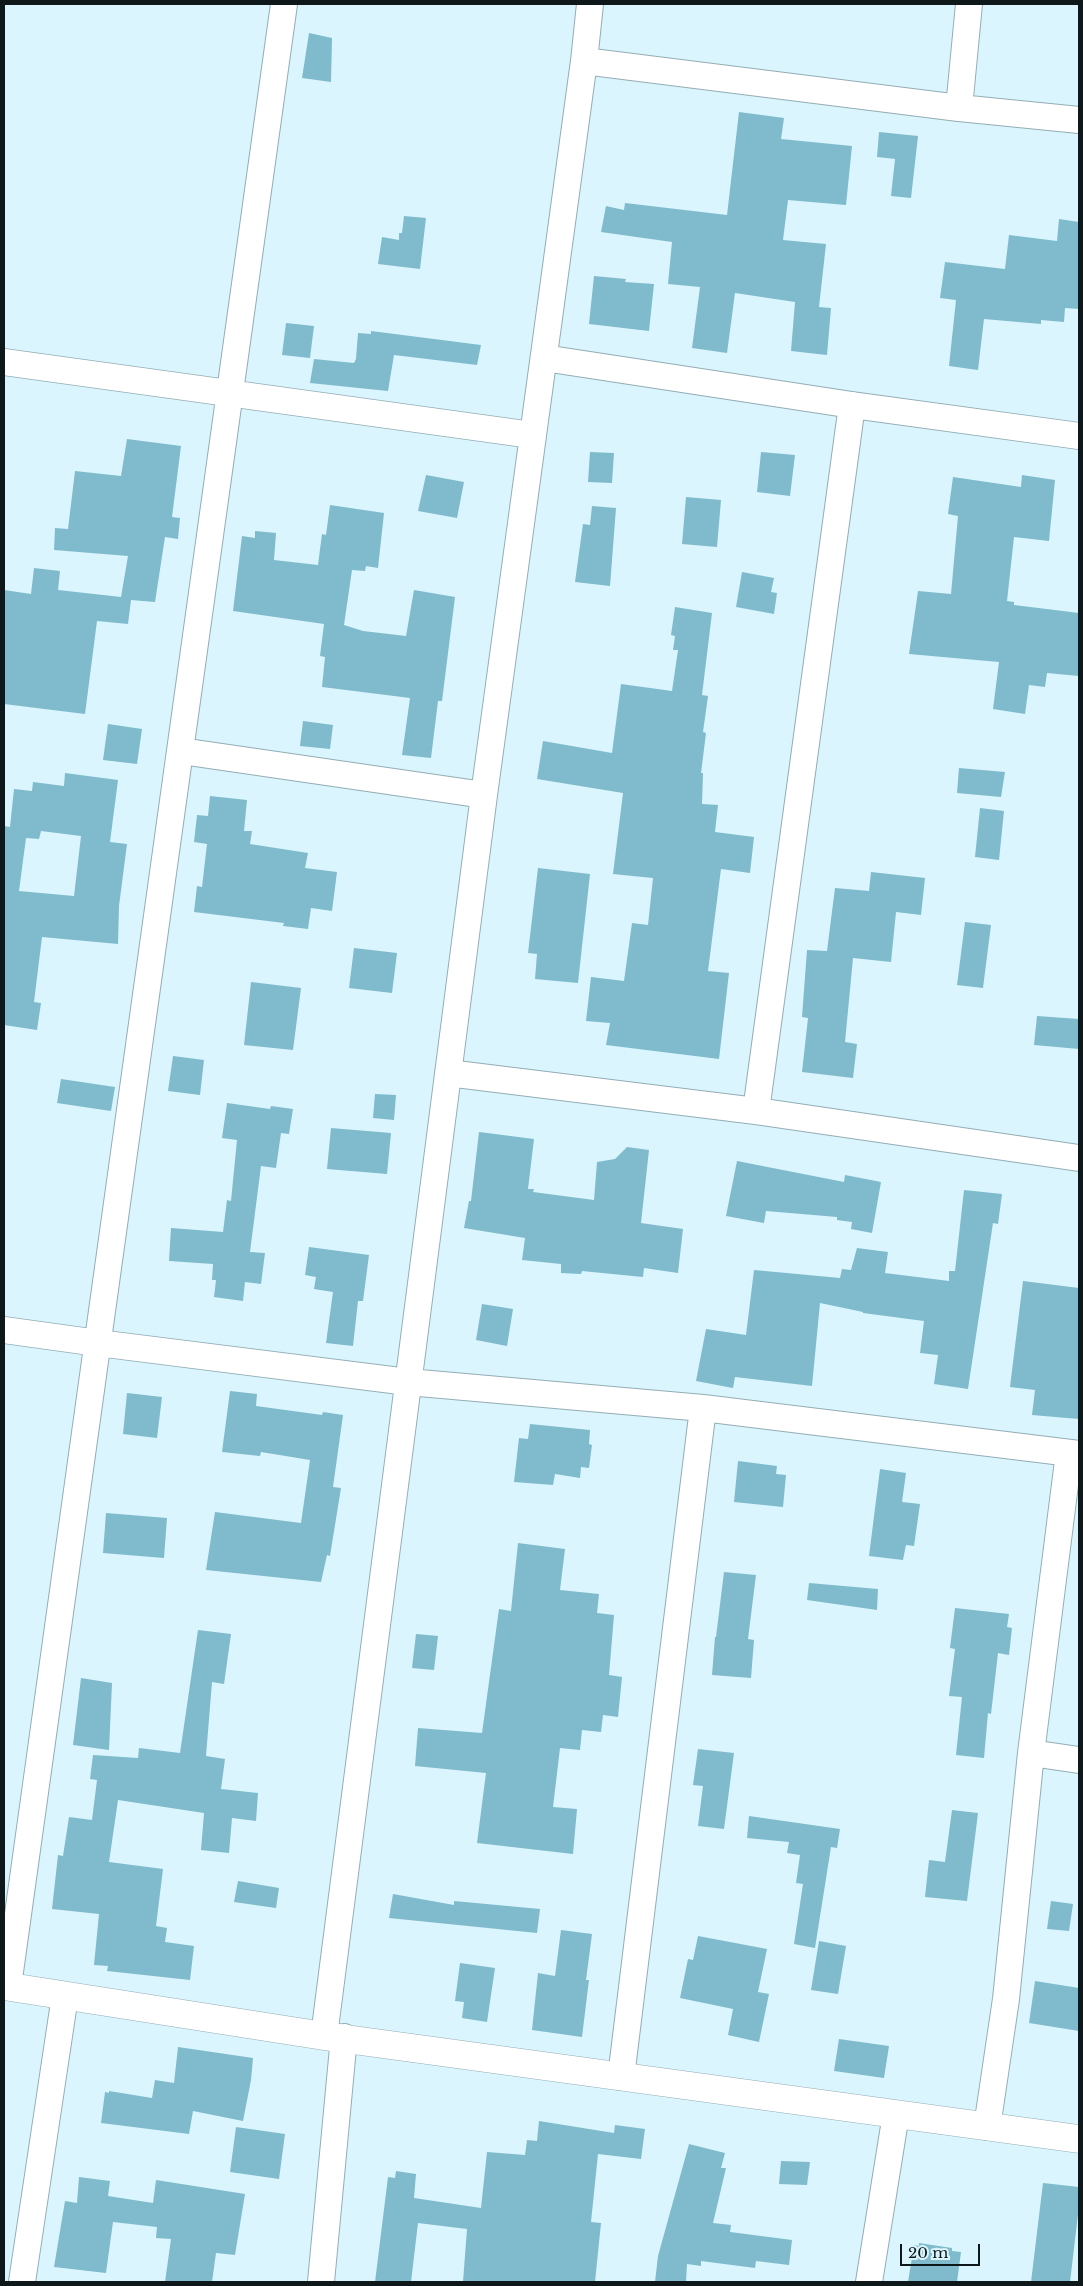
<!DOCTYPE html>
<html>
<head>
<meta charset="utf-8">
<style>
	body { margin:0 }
	#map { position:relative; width:1083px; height:2286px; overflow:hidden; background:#daf5fd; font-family:"Libre Baskerville",serif }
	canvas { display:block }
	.frame { position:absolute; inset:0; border:5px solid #0e171a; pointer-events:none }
	.scale { position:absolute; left:900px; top:2244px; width:80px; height:22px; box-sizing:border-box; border:2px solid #0e171a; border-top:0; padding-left:6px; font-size:15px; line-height:18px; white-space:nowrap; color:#0e171a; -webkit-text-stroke:4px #daf5fd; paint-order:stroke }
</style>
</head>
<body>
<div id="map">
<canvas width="1083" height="2286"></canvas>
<div class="frame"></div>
<div class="scale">20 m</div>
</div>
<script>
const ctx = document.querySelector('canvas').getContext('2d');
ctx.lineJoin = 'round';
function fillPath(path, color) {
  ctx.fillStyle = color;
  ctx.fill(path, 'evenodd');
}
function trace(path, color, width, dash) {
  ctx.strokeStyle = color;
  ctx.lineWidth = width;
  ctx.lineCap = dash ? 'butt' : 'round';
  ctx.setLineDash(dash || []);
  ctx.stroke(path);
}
fillPath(new Path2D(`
	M 309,33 L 332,38 L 331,82 L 302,78 Z
	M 739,112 L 784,118 L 781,139 L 852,146 L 846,205 L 788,200 L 783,240 L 826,244 L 819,307 L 831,308 L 827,355 L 791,351 L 795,302 L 735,293 L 727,353 L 692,348 L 700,287 L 668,284 L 672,242 L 601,232 L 606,206 L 624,210 L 625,203 L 727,215 Z
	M 879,132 L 918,136 L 911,198 L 891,196 L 895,159 L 877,157 Z
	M 404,216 L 426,218 L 420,269 L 378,264 L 382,237 L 399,240 L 399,233 L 402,233 Z
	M 1059,219 L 1079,222 L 1079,309 L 1065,308 L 1064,322 L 1041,320 L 1041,324 L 984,319 L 978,370 L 949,366 L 956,300 L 940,298 L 945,262 L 1005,269 L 1009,235 L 1057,241 Z
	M 594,276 L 626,279 L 625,282 L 654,284 L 649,331 L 589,324 Z
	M 286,323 L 314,326 L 310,358 L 282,355 Z
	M 371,331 L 481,345 L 477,365 L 394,355 L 388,391 L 310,383 L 314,359 L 354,363 L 356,359 L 358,333 L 371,334 Z
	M 127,439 L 181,446 L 172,517 L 180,518 L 178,539 L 165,537 L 155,602 L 131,600 L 128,624 L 97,621 L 85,714 L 4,704 L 4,590 L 31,594 L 34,568 L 60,571 L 58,590 L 121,597 L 128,556 L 54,550 L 55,528 L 68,529 L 75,471 L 121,476 Z
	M 590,452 L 614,453 L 612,483 L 588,482 Z
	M 761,452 L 795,455 L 790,496 L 757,492 Z
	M 426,475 L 464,482 L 457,518 L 418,511 Z
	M 1022,475 L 1055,480 L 1049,541 L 1014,537 L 1007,601 L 1014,602 L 1014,605 L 1079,613 L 1079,676 L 1047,673 L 1045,687 L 1029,685 L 1025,714 L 993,709 L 999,662 L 909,654 L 918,591 L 951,594 L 958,516 L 948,514 L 953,477 L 1021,487 Z
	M 686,497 L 721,500 L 717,547 L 682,544 Z
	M 330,505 L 384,513 L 378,568 L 366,566 L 365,571 L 352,570 L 344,625 L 363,631 L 406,636 L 414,590 L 455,597 L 442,701 L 438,701 L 431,758 L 402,755 L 410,698 L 322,687 L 325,657 L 320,656 L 324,624 L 233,611 L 242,536 L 255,538 L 255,531 L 276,533 L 274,560 L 318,565 L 322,534 L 326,535 Z
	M 592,506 L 616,508 L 610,586 L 575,582 L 583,524 L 590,525 Z
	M 742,572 L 774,578 L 771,592 L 777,593 L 774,614 L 736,607 Z
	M 675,607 L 712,613 L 702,695 L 708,696 L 703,732 L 706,733 L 701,773 L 703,773 L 702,804 L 718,805 L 715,832 L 754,837 L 750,873 L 721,869 L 708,971 L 729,973 L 719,1059 L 606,1045 L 610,1023 L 586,1021 L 591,977 L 624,981 L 632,923 L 648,925 L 653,878 L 613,874 L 623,793 L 537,779 L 543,741 L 612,753 L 621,684 L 672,691 L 678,650 L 673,650 L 675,636 L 671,635 Z
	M 303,721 L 333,725 L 330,749 L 300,746 Z
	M 108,724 L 142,729 L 137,764 L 103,760 Z
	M 959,768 L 1005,772 L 1001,797 L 957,793 Z
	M 65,773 L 118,780 L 110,842 L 127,844 L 119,906 L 118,944 L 42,937 L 34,1002 L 41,1003 L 37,1030 L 4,1025 L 4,826 L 10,827 L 14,789 L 32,791 L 33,782 L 64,786 ZM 41,831 L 81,836 L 74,896 L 19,891 L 26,838 L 39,839 Z
	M 210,796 L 247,800 L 244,831 L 252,831 L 250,844 L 308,853 L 305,868 L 337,872 L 332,911 L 311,908 L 308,929 L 283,926 L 284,923 L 194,912 L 197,886 L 202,887 L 207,844 L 194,842 L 197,815 L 208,816 Z
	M 980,808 L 1004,811 L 999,860 L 975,857 Z
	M 538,868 L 590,874 L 578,983 L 535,979 L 537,954 L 528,953 Z
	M 871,872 L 925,878 L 921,915 L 896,912 L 891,962 L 853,958 L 845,1042 L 857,1044 L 853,1078 L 802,1072 L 808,1018 L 802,1017 L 807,950 L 827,951 L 835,888 L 869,891 Z
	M 965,922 L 991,925 L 983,988 L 957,985 Z
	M 354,948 L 397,953 L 392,993 L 349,988 Z
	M 251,982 L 301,988 L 293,1050 L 244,1045 Z
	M 1037,1016 L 1079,1019 L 1079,1049 L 1034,1045 Z
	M 173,1056 L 204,1060 L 200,1095 L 168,1091 Z
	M 61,1079 L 115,1087 L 111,1111 L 57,1103 Z
	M 375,1094 L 396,1095 L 394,1120 L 373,1118 Z
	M 227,1103 L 270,1109 L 271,1106 L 293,1109 L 289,1134 L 281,1133 L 276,1168 L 261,1166 L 250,1252 L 265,1253 L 261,1284 L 245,1282 L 243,1301 L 214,1297 L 216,1280 L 212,1280 L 213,1264 L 169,1261 L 171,1228 L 223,1232 L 227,1200 L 231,1201 L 237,1140 L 222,1138 Z
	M 331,1128 L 391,1133 L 387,1174 L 327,1169 Z
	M 479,1132 L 534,1139 L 528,1189 L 534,1189 L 533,1192 L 594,1200 L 597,1162 L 615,1159 L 627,1147 L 649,1150 L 641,1223 L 683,1229 L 678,1273 L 644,1268 L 643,1277 L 582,1271 L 581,1274 L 561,1273 L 561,1264 L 522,1260 L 525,1238 L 464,1228 L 469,1201 L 471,1201 Z
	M 737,1161 L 844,1182 L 845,1175 L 881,1182 L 872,1233 L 851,1229 L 852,1222 L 837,1220 L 837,1217 L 766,1211 L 764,1223 L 726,1216 Z
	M 964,1190 L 1002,1194 L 998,1224 L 993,1223 L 968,1389 L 934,1384 L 938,1355 L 920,1353 L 924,1321 L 863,1313 L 863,1312 L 820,1303 L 812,1386 L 735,1377 L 733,1388 L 696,1381 L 706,1329 L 746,1335 L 754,1270 L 840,1278 L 842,1269 L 851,1270 L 857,1248 L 888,1252 L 885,1273 L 949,1281 L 949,1271 L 955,1271 Z
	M 309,1247 L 369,1255 L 363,1301 L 358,1301 L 353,1346 L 326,1343 L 333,1292 L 314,1289 L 316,1277 L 305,1275 Z
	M 1023,1281 L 1079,1288 L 1079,1419 L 1032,1415 L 1035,1390 L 1010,1387 Z
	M 482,1304 L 513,1309 L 507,1346 L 476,1340 Z
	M 230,1391 L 257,1394 L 256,1406 L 322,1415 L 323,1412 L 343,1415 L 333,1487 L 341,1488 L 330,1556 L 327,1555 L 321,1582 L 206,1570 L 215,1512 L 301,1523 L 310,1460 L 261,1452 L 260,1456 L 222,1452 Z
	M 127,1393 L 162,1397 L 157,1438 L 123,1434 Z
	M 530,1424 L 590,1430 L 589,1444 L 592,1445 L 589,1468 L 581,1467 L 580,1478 L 555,1474 L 553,1485 L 514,1482 L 519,1438 L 528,1439 Z
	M 738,1461 L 777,1466 L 776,1474 L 786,1475 L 783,1507 L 734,1502 Z
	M 880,1469 L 906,1473 L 902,1502 L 920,1504 L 914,1546 L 906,1545 L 903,1560 L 869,1556 Z
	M 106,1513 L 167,1518 L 164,1558 L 103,1553 Z
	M 518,1543 L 565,1549 L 560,1590 L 599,1594 L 597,1613 L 614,1615 L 609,1675 L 622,1677 L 618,1717 L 603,1715 L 601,1732 L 582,1730 L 580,1750 L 560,1748 L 553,1807 L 577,1809 L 573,1854 L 477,1843 L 486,1773 L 415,1766 L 418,1728 L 482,1733 L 499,1609 L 511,1611 Z
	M 724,1572 L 756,1575 L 748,1639 L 754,1640 L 751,1678 L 712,1675 L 715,1637 L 716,1637 Z
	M 809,1583 L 878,1589 L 877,1610 L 807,1600 Z
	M 955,1608 L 1009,1614 L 1007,1627 L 1012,1628 L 1009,1655 L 998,1653 L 991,1714 L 988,1713 L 984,1758 L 956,1755 L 962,1697 L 949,1696 L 955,1649 L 950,1648 Z
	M 198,1630 L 231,1634 L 224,1684 L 212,1682 L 206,1756 L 225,1759 L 221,1789 L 258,1793 L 256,1821 L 232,1818 L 229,1853 L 201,1850 L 204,1813 L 118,1800 L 109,1862 L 163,1869 L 156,1926 L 167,1928 L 165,1942 L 194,1946 L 190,1980 L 107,1971 L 108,1966 L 94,1965 L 99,1914 L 52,1909 L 58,1855 L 63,1856 L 69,1817 L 92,1820 L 97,1780 L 90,1779 L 93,1755 L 138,1758 L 139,1748 L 180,1753 Z
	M 416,1634 L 438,1636 L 434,1670 L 412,1668 Z
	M 81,1678 L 112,1683 L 109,1750 L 73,1745 Z
	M 698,1749 L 734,1753 L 724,1829 L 698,1826 L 703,1786 L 693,1785 Z
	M 952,1810 L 978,1813 L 967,1901 L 925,1897 L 929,1860 L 945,1862 Z
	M 749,1816 L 840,1829 L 837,1848 L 831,1847 L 815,1948 L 794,1944 L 803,1884 L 796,1883 L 800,1855 L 787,1853 L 789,1842 L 747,1838 Z
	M 238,1881 L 279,1888 L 276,1908 L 234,1902 Z
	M 393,1894 L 454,1905 L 454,1901 L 540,1909 L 537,1933 L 389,1918 Z
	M 1051,1901 L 1073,1904 L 1069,1931 L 1047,1929 Z
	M 561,1930 L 592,1934 L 586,1980 L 589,1980 L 582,2037 L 532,2030 L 538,1973 L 555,1976 Z
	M 698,1936 L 767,1949 L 758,1992 L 769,1994 L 759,2042 L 728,2035 L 733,2009 L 680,1998 L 688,1959 L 693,1960 Z
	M 819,1941 L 846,1946 L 838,1994 L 811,1990 Z
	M 460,1963 L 495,1968 L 487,2022 L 462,2018 L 464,2002 L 455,2001 Z
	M 1035,1981 L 1079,1988 L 1079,2031 L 1029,2023 Z
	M 839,2039 L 889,2046 L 884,2078 L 834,2071 Z
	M 178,2047 L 253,2058 L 251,2080 L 243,2121 L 193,2111 L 189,2134 L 101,2123 L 105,2092 L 109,2093 L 109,2091 L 152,2098 L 155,2080 L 174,2083 Z
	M 539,2121 L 614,2133 L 615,2125 L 645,2129 L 641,2159 L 598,2154 L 591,2222 L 601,2223 L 595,2282 L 463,2282 L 467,2229 L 418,2223 L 411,2282 L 375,2282 L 388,2177 L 395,2178 L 396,2171 L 416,2174 L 414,2198 L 481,2208 L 487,2152 L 525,2155 L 527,2140 L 537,2141 Z
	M 236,2127 L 285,2134 L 279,2179 L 230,2172 Z
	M 689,2144 L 725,2153 L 721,2168 L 726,2168 L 713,2223 L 731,2225 L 730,2232 L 792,2240 L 789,2265 L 756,2261 L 755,2268 L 701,2261 L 701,2266 L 687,2264 L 686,2282 L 655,2282 L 658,2256 Z
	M 781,2161 L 810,2162 L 807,2185 L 779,2184 Z
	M 79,2177 L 110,2181 L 108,2196 L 153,2203 L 156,2180 L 245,2194 L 235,2255 L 216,2253 L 212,2282 L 165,2282 L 171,2239 L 156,2238 L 157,2227 L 113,2222 L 106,2273 L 54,2267 L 65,2201 L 77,2203 Z
	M 1043,2183 L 1079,2187 L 1079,2206 L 1070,2282 L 1031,2282 Z
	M 919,2243 L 952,2248 L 952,2251 L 961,2252 L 957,2282 L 908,2282 L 914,2245 L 919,2246 Z`), '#7fbbcc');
const street = new Path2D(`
	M 584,61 L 959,108 L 1079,120
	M 959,108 L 969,4
	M 544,358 L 852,405 L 1079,436
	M 4,362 L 532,435
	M 181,751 L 484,795
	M 448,1073 L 756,1111 L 1079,1158
	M 756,1111 L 852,405
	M 4,1330 L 98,1343 L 408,1382 L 703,1408 L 1079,1454
	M 1031,1753 L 1079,1760
	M 8,1986 L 284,4
	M 324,2036 L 484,795 L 584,61 L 590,4
	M 621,2077 L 703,1408
	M 987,2127 L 1006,1999 L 1031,1753 L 1069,1453
	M 22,2282 L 65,1996
	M 321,2282 L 344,2037
	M 869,2282 L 896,2114`);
const secondary = new Path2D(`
	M 4,1986 L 324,2036 L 1079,2139`);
trace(street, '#94adb5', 28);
trace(secondary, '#94adb5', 29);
trace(street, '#fff', 26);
trace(secondary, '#fff', 28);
</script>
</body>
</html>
